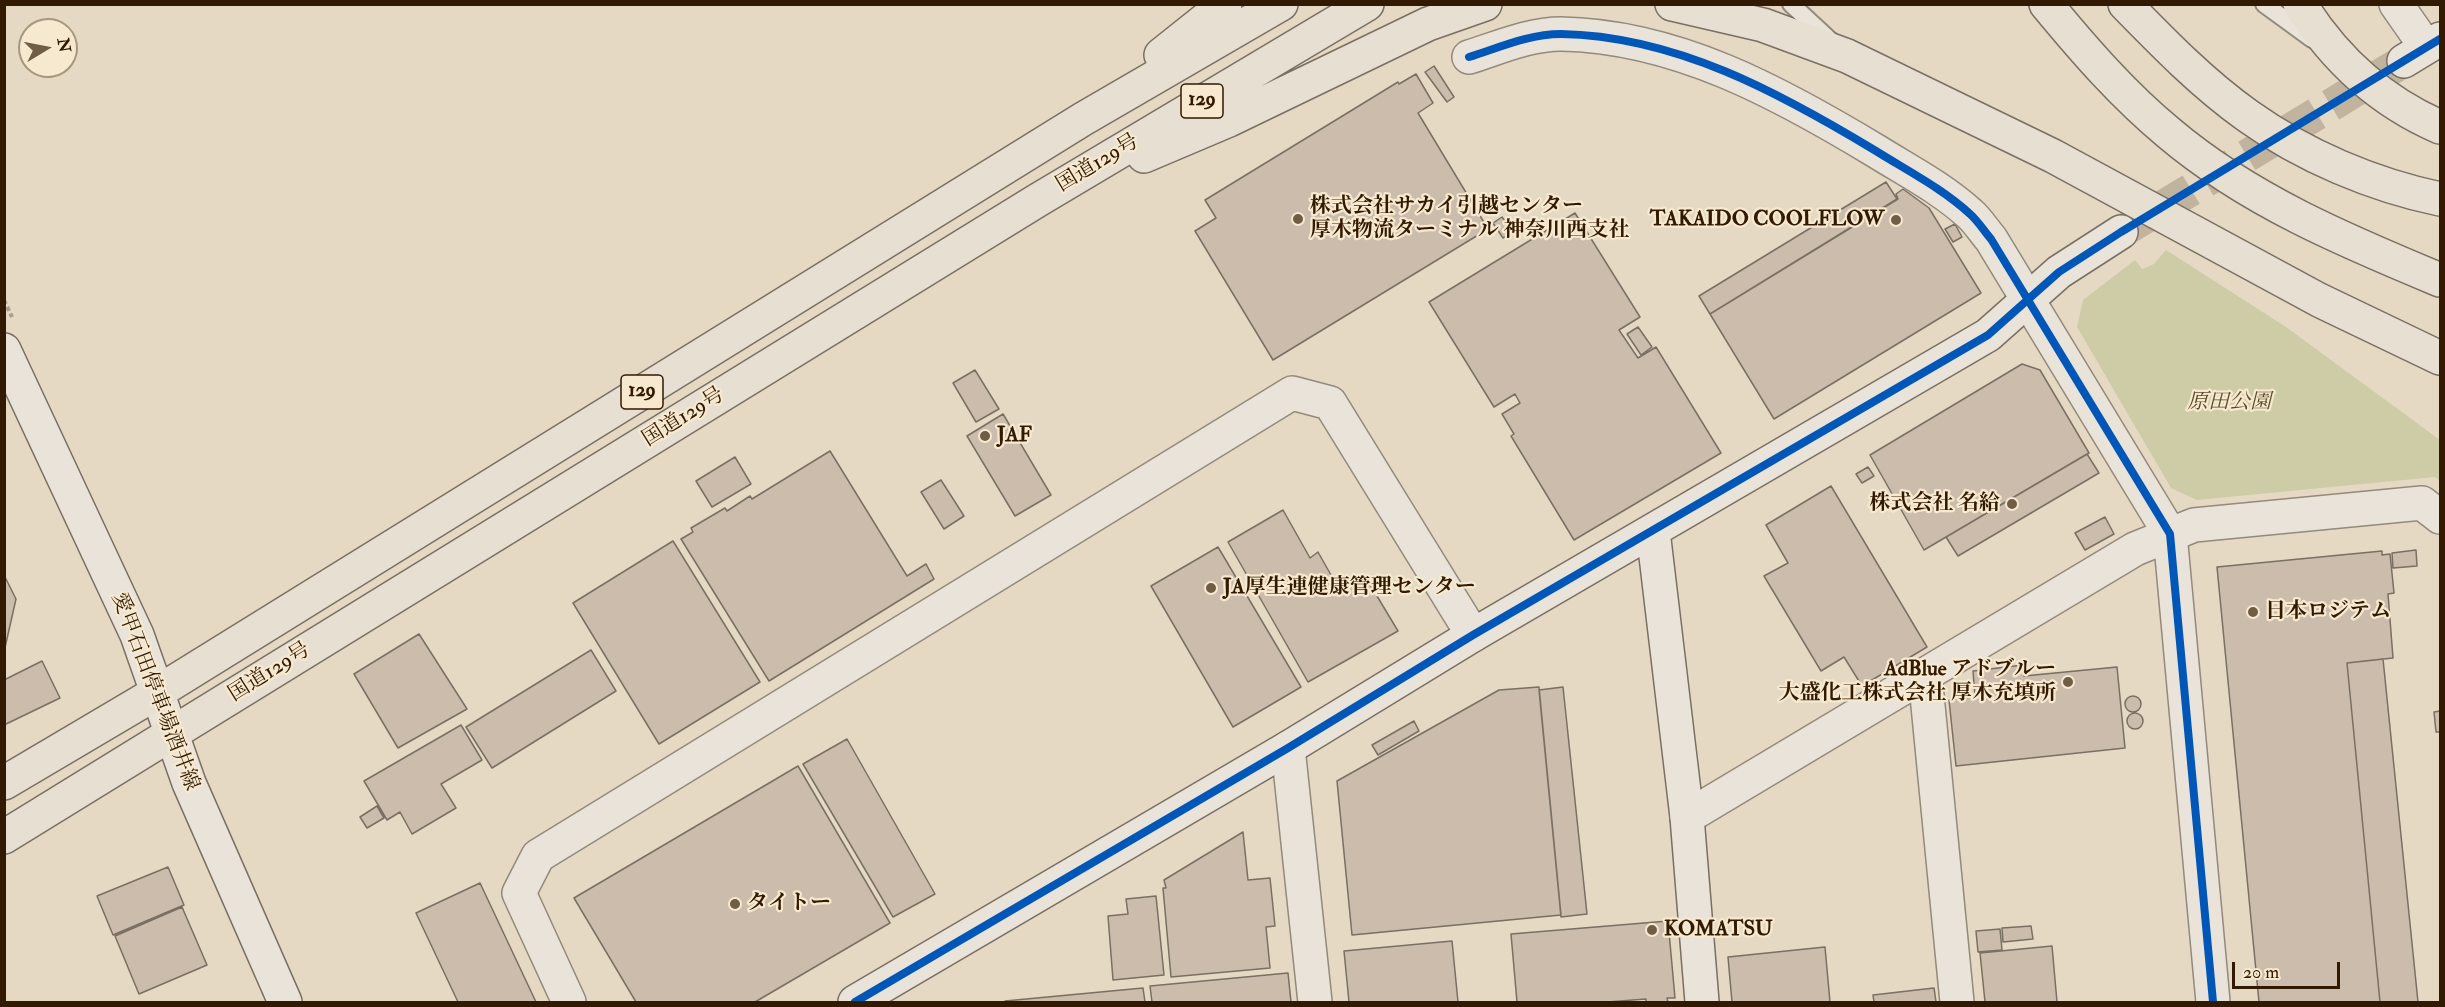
<!DOCTYPE html>
<html>
<head>
<meta charset="utf-8">
<style>
	body { margin:0 }
	#map { position:relative; width:2445px; height:1007px; overflow:hidden; background:#e5d9c4; font-family:"IM FELL Double Pica",serif }
	canvas { display:block }
	.frame { position:absolute; inset:0; border:6px solid #311a01; pointer-events:none }
	.north { position:absolute; left:18px; top:18px; width:60px; height:60px; box-sizing:border-box; background:#f7e9d0; border:2px solid #a8967d; border-radius:50%; rotate:80deg; font-size:16px; font-weight:700; line-height:24px; text-align:center; color:#311a01 }
	.north::after { content:''; display:block; margin:auto; width:21px; height:27px; background:#705d45; clip-path:polygon(50% 0,100% 100%,50% 72%,0 100%) }
	.scale { position:absolute; left:2232px; top:962px; width:108px; height:27px; box-sizing:border-box; border:3px solid #311a01; border-top:0; padding-left:8px; font-size:18px; line-height:21px; white-space:nowrap; color:#311a01; -webkit-text-stroke:4px #f7e9d0; paint-order:stroke }
</style>
</head>
<body>
<div id="map">
<canvas width="2445" height="1007"></canvas>
<div class="frame"></div>
<div class="north">N</div>
<div class="scale">20 m</div>
</div>
<script>
const ctx = document.querySelector('canvas').getContext('2d');
ctx.lineJoin = 'round';
function fillPath(path, color) {
  ctx.fillStyle = color;
  ctx.fill(path, 'evenodd');
}
function trace(path, color, width, dash) {
  ctx.strokeStyle = color;
  ctx.lineWidth = width;
  ctx.lineCap = dash ? 'butt' : 'round';
  ctx.setLineDash(dash || []);
  ctx.stroke(path);
}
function write(font, color, halo, rows, align = 'center') {
  ctx.font = font + ' "IM FELL Double Pica","Noto Serif JP",serif';
  ctx.lineWidth = 4.5;
  ctx.setLineDash([]);
  ctx.textBaseline = 'middle';
  ctx.strokeStyle = halo;
  ctx.fillStyle = color;
  for (const [text, x, y, turn = 0] of rows) {
    ctx.save();
    ctx.translate(x, y);
    ctx.rotate((+turn || 0) * Math.PI / 180);
    ctx.textAlign = isNaN(turn) ? turn : align;
    if (halo) ctx.strokeText(text, 0, 0);
    ctx.fillText(text, 0, 0);
    ctx.restore();
  }
}
fillPath(new Path2D(`
	M 2166,250 L 2286,327 L 2440,440 L 2440,481 L 2435,477 L 2197,500 L 2171,488 L 2077,327 L 2083,300 L 2135,260 L 2142,269 L 2154,264 Z`), '#cdcca6');
const building = new Path2D(`
	M 1434,66 L 1454,97 L 1447,102 L 1425,72 Z
	M 1416,74 L 1433,103 L 1418,113 L 1488,229 L 1273,360 L 1195,231 L 1216,218 L 1205,200 L 1398,82 L 1399,84 Z
	M 1886,182 L 1897,199 L 1710,314 L 1699,296 Z
	M 1903,189 L 1929,208 L 1981,293 L 1774,419 L 1710,314 L 1898,199 L 1896,194 Z
	M 1575,213 L 1640,317 L 1619,330 L 1638,358 L 1656,347 L 1721,453 L 1574,540 L 1511,436 L 1514,434 L 1502,414 L 1520,403 L 1515,394 L 1494,407 L 1429,302 Z
	M 1502,217 L 1513,232 L 1503,238 L 1493,223 Z
	M 1955,224 L 1962,237 L 1953,242 L 1945,229 Z
	M 1638,327 L 1652,347 L 1641,355 L 1627,334 Z
	M 2022,364 L 2040,370 L 2089,453 L 1924,550 L 1870,455 Z
	M 975,370 L 999,409 L 976,422 L 953,383 Z
	M 1003,414 L 1051,495 L 1015,516 L 967,436 Z
	M 830,451 L 907,576 L 926,564 L 934,579 L 769,681 L 681,539 L 693,532 L 691,528 L 725,508 L 727,511 L 750,496 L 752,499 Z
	M 2087,454 L 2099,473 L 1958,556 L 1946,537 Z
	M 735,457 L 751,484 L 712,507 L 696,481 Z
	M 1868,467 L 1874,476 L 1862,483 L 1856,474 Z
	M 941,480 L 964,516 L 944,529 L 921,492 Z
	M 1831,486 L 1927,647 L 1862,686 L 1844,657 L 1821,671 L 1764,576 L 1788,563 L 1766,525 Z
	M 1283,510 L 1310,558 L 1318,552 L 1340,591 L 1365,576 L 1398,631 L 1308,682 L 1228,542 Z
	M 2105,517 L 2114,534 L 2085,550 L 2075,533 Z
	M 673,541 L 760,682 L 659,744 L 573,603 Z
	M 1218,547 L 1301,687 L 1233,727 L 1151,586 Z
	M 2416,550 L 2417,566 L 2393,568 L 2392,553 Z
	M 2382,551 L 2382,555 L 2390,554 L 2394,593 L 2388,594 L 2393,658 L 2347,663 L 2380,1002 L 2259,1002 L 2217,567 Z
	M 4,575 L 16,599 L 4,652 Z
	M 419,634 L 467,709 L 398,748 L 354,674 Z
	M 591,650 L 616,691 L 492,768 L 466,727 Z
	M 2383,659 L 2418,1002 L 2380,1002 L 2347,663 Z
	M 42,661 L 60,698 L 4,725 L 4,680 Z
	M 2023,665 L 2024,676 L 2117,667 L 2125,748 L 1956,766 L 1949,700 L 1975,697 L 1973,671 Z
	M 1539,687 L 1561,915 L 1352,935 L 1337,781 L 1499,690 Z
	M 1563,687 L 1587,914 L 1561,917 L 1539,690 Z
	M2125 704a8 8 0 1 1 16 0a8 8 0 1 1-16 0Z
	M 2440,711 L 2440,732 L 2436,732 L 2434,712 Z
	M2127 721a8 8 0 1 1 16 0a8 8 0 1 1-16 0Z
	M 1414,721 L 1419,731 L 1378,755 L 1372,745 Z
	M 461,725 L 482,760 L 441,784 L 456,808 L 412,834 L 400,812 L 387,820 L 364,781 Z
	M 847,739 L 935,894 L 893,917 L 803,764 Z
	M 798,766 L 890,923 L 755,1002 L 636,1002 L 574,898 Z
	M 377,806 L 384,818 L 367,828 L 360,817 Z
	M 1243,832 L 1248,880 L 1270,878 L 1275,926 L 1266,927 L 1270,968 L 1171,977 L 1163,888 L 1166,888 L 1164,880 Z
	M 168,867 L 184,905 L 113,935 L 97,896 Z
	M 480,883 L 536,1002 L 458,1002 L 416,913 Z
	M 1156,896 L 1164,975 L 1113,980 L 1108,916 L 1128,914 L 1126,899 Z
	M 182,907 L 207,965 L 139,994 L 115,936 Z
	M 1668,921 L 1675,998 L 1667,998 L 1668,1002 L 1646,1002 L 1646,999 L 1607,1002 L 1517,1002 L 1511,934 Z
	M 2031,926 L 2033,939 L 2003,942 L 2002,928 Z
	M 2000,929 L 2002,950 L 1978,952 L 1976,931 Z
	M 1452,941 L 1458,1002 L 1349,1002 L 1344,951 Z
	M 2052,946 L 2057,1002 L 1985,1002 L 1980,953 Z
	M 1825,947 L 1830,1002 L 1732,1002 L 1728,957 Z
	M 1288,973 L 1291,1002 L 1152,1002 L 1150,986 Z
	M 1143,988 L 1145,1002 L 1005,1002 L 1005,1001 Z
	M 1934,988 L 1936,1002 L 1874,1002 L 1873,995 Z`);
fillPath(building, '#ccbcac');
trace(building, '#796f62', 1.5);
trace(new Path2D(`
	M 2121,232 L 2404,61`), '#c1b39d', 33, [33, 16]);
const lane = new Path2D(`
	M 1791,4 L 1831,41
	M 2264,4 L 2312,39`);
const street = new Path2D(`
	M 2396,4 L 2426,47
	M 1469,57 C 1498,48 1529,34 1561,34 C 1676,36 1780,93 1876,151 C 1908,171 1943,189 1970,214 C 1978,221 1984,231 1991,239 L 2170,534 L 2213,1002
	M 1925,675 L 1957,1002
	M 1288,748 L 1315,1002
	M 1687,817 L 2135,549 L 2194,525 L 2422,503 L 2440,517
	M 569,1002 L 519,893 L 538,856 L 1292,393 L 1330,403 L 1473,635`);
const secondary = new Path2D(`
	M 2404,61 L 2440,39
	M 4,350 L 137,635 L 189,783 L 285,1002
	M 1653,531 L 1687,817 L 1702,1002
	M 855,1002 L 1288,748 L 1473,635 L 1988,335 L 2059,272 L 2121,232`);
const highway = new Path2D(`
	M 1672,4 L 1763,25 L 1847,56 L 2053,156 L 2319,300 L 2440,358
	M 2046,4 C 2084,50 2123,95 2169,133 C 2248,200 2346,241 2440,280
	M 2125,4 C 2164,44 2203,84 2248,116 C 2304,156 2373,185 2440,199
	M 2300,4 C 2335,60 2380,101 2440,127
	M 1161,55 L 1225,4
	M 1144,156 L 1229,120 L 1428,24 L 1485,4
	M 4,783 L 158,692 L 1083,119 L 1281,4
	M 4,837 L 1038,200 L 1367,4`);
trace(lane, '#938a7b', 20);
trace(street, '#938a7b', 36);
trace(secondary, '#796f62', 36);
trace(highway, '#796f62', 36);
trace(new Path2D(`
	M 4,300 L 12,317`), '#a59e94', 4, [4.5, 3]);
trace(lane, '#e9e3d9', 16);
trace(street, '#e9e3d9', 33);
trace(secondary, '#e9e3d9', 33);
trace(highway, '#e6dfd2', 33);
trace(new Path2D(`
	M 1469,57 C 1498,48 1529,34 1561,34 C 1676,36 1780,93 1876,151 C 1908,171 1943,189 1970,214 C 1978,221 1984,231 1991,239 L 2170,534 L 2213,1002
	M 855,1002 L 1288,748 L 1473,635 L 1988,335 L 2059,272 L 2121,232 L 2440,39`), '#0057b8', 8);
for (const [x, y, r, color] of [
	[1298,219,6,"#705d45"],
	[1896,220,6,"#705d45"],
	[985,436,6,"#705d45"],
	[2012,504,6,"#705d45"],
	[1211,588,6,"#705d45"],
	[2253,612,6,"#705d45"],
	[2068,682,6,"#705d45"],
	[735,904,6,"#705d45"],
	[1652,930,6,"#705d45"]
]) {
  const dot = new Path2D();
  dot.arc(x, y, r, 0, 2 * Math.PI);
  ctx.fillStyle = color;
  ctx.fill(dot);
  trace(dot, '#f7e9d0', 2);
}
for (const [x, y, w] of [
	[1202,101,42],
	[642,392,42]
]) {
  const box = new Path2D();
  box.roundRect(x - w / 2, y - 17, w, 34, 4.5);
  ctx.fillStyle = '#f7e9d0';
  ctx.fill(box);
  trace(box, '#311a01', 1.5);
}
write('bold 20px', '#311a01', null, [
	["129",1202,101],
	["129",642,392]
]);
write('21px', '#311a01', '#f7e9d0', [
	["国道129号",1098,164,-31],
	["国道129号",684,418,-32],
	["国道129号",270,673,-32],
	["愛甲石田停車場酒井線",154,692,69]
]);
write('bold 21px', '#311a01', '#f7e9d0', [
	["株式会社サカイ引越センター",1310,207],
	["厚木物流ターミナル 神奈川西支社",1310,231],
	["TAKAIDO COOLFLOW",1884,220,"right"],
	["JAF",997,436],
	["株式会社 名給",2000,504,"right"],
	["JA厚生連健康管理センター",1223,588],
	["日本ロジテム",2265,612],
	["AdBlue アドブルー",2056,670,"right"],
	["大盛化工株式会社 厚木充填所",2056,694,"right"],
	["タイトー",747,904],
	["KOMATSU",1664,930]
], 'left');
write('italic 21px', '#5a4c2b', '#f7e9d0', [
	["原田公園",2229,403]
]);
</script>
</body>
</html>
